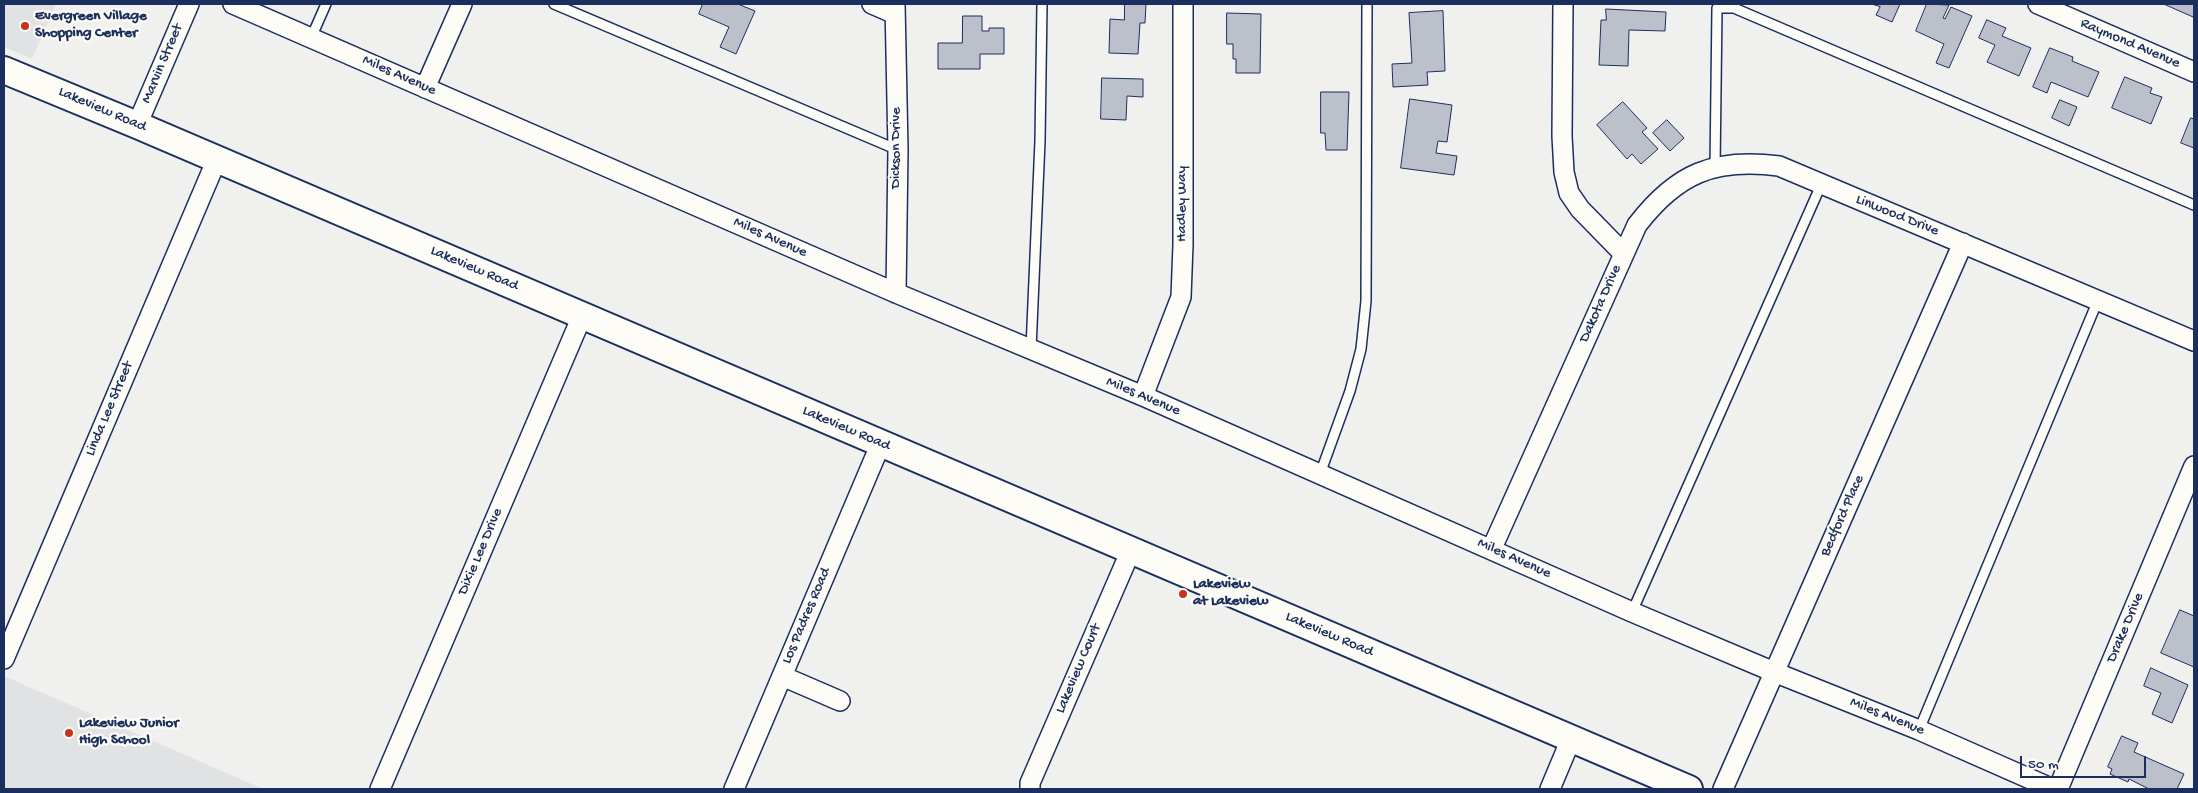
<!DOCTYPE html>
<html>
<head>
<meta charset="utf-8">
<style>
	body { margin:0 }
	#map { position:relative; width:2198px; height:793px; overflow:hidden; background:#f0f0ee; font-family:"Gochi Hand",sans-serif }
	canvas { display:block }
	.frame { position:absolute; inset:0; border:5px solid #1b2f5e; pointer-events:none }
	.scale { position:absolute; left:2020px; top:756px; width:126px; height:22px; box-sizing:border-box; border:2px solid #1b2f5e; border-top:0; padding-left:6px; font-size:15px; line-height:18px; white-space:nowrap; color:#1b2f5e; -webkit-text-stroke:4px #fdfcf7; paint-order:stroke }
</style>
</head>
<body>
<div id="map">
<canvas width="2198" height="793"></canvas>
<div class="frame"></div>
<div class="scale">50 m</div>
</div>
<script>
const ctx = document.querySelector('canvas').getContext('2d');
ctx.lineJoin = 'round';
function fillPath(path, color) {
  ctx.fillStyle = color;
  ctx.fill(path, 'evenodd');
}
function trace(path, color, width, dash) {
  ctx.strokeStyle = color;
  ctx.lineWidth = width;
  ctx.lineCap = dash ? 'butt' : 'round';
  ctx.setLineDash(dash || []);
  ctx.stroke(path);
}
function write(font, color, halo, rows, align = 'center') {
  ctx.font = font + ' "Gochi Hand",sans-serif';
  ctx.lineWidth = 4.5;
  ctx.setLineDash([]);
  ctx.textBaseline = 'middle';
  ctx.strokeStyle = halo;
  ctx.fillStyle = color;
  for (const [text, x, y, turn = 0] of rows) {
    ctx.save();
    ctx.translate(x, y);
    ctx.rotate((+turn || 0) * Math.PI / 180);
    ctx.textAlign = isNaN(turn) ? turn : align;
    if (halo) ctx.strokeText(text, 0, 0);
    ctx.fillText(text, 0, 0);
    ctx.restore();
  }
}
fillPath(new Path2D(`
	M 4,4 L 56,4 L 32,59 L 4,47 Z
	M 4,676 L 263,789 L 4,789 Z`), '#e0e2e3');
const building = new Path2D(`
	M 703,4 L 738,4 L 755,11 L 736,54 L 720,47 L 729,27 L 699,14 Z
	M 1125,4 L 1146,4 L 1145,23 L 1140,23 L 1138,54 L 1109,53 L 1110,19 L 1124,20 Z
	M 1872,4 L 1900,4 L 1892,22 L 1876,15 L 1880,7 Z
	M 1927,4 L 1949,5 L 1943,18 L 1945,19 L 1951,7 L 1972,16 L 1949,68 L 1936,63 L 1944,44 L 1916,31 Z
	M 2164,4 L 2194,4 L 2194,17 Z
	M 1606,9 L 1666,12 L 1665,31 L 1629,30 L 1628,66 L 1599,65 L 1601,20 L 1606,20 Z
	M 1443,11 L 1445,71 L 1427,72 L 1428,85 L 1393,87 L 1392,64 L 1412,63 L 1409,13 Z
	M 1227,13 L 1261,14 L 1260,73 L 1236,73 L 1236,59 L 1233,59 L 1233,44 L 1227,44 Z
	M 963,16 L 982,16 L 982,31 L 989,31 L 989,28 L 1004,28 L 1004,54 L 980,54 L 980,69 L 938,69 L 938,43 L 962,43 Z
	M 1987,20 L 2006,28 L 2002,36 L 2031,48 L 2019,76 L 1987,62 L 1995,45 L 1979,38 Z
	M 2050,48 L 2073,57 L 2072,61 L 2099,72 L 2088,97 L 2051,82 L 2047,93 L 2033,87 Z
	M 2125,77 L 2152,88 L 2150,93 L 2162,97 L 2151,124 L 2112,108 Z
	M 1102,78 L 1143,79 L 1143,97 L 1127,96 L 1126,120 L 1101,119 Z
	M 1321,92 L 1349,92 L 1347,150 L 1326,150 L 1325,133 L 1321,133 Z
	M 1410,99 L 1452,105 L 1447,142 L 1438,141 L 1436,153 L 1457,156 L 1454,175 L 1401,168 Z
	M 2060,100 L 2077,107 L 2069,126 L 2052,118 Z
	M 1623,102 L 1647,128 L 1642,132 L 1658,149 L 1641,164 L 1632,154 L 1627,159 L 1597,125 Z
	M 2191,118 L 2194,119 L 2194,148 L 2181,143 Z
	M 1667,120 L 1684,138 L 1670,151 L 1653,133 Z
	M 2180,610 L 2194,616 L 2194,667 L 2161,653 Z
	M 2151,668 L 2188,685 L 2172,723 L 2152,714 L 2161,693 L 2144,686 Z
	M 2122,736 L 2138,743 L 2134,752 L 2184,774 L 2177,789 L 2149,789 L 2129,779 L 2128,782 L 2110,774 L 2112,769 L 2108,767 Z`);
fillPath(building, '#bbc0ca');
trace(building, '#1b2f5e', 1);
const lane = new Path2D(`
	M 554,4 L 898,150
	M 311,38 L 326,4
	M 1715,168 L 1717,8 L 1734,8 L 2194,205
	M 1031,349 L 1040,141 L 1042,4
	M 1320,474 L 1350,391 L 1361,349 L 1366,301 L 1367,4
	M 1632,612 L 1821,185
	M 1919,730 L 2098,300`);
const street = new Path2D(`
	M 233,4 L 896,293 L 1143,396 L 1632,612 L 1774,672 L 1919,730 L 2053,789
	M 872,4 L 895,14
	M 895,4 L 898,150 L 896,293
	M 1563,4 L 1562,136 L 1564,172 L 1569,193 L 1580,209 L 1623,253
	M 2038,4 L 2194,72
	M 425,88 L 462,4
	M 137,125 L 189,4
	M 1143,396 L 1181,297 L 1183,245 L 1183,4
	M 1492,548 L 1637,225 C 1677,173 1714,158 1779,166 L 2194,341
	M 4,659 L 217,159
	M 782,676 L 840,701
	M 380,789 L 582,316
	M 734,789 L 881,443
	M 1030,789 L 1030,783 L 1131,550
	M 1550,789 L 1571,739
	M 1723,789 L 1963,243
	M 2058,789 L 2194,466`);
const secondary = new Path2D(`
	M 4,70 L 137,125 L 1689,789`);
trace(lane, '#1b2f5e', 12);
trace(street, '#1b2f5e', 22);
trace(secondary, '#1b2f5e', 30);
trace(lane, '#fdfcf7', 9);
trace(street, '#fdfcf7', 19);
trace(secondary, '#fdfcf7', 26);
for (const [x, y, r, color] of [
	[25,26,5,"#c8321e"],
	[1183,594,5,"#c8321e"],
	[69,733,5,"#c8321e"]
]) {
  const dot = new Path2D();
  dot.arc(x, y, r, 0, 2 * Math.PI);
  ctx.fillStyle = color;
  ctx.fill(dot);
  trace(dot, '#fdfcf7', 2);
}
write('bold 15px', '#1b2f5e', '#fdfcf7', [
	["Evergreen Village",35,17],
	["Shopping Center",35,34],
	["Lakeview",1193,585],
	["at Lakeview",1193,602],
	["Lakeview Junior",79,724],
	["High School",79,741]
], 'left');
write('15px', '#1b2f5e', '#fdfcf7', [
	["Raymond Avenue",2130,44,23],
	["Marvin Street",163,64,-67],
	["Miles Avenue",399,76,24],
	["Lakeview Road",102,110,23],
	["Dickson Drive",897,148,-90],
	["Hadley Way",1183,204,-90],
	["Linwood Drive",1897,216,22],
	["Miles Avenue",770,238,24],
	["Lakeview Road",474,269,23],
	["Dakota Drive",1601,304,-66],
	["Miles Avenue",1143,397,23],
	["Linda Lee Street",110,409,-67],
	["Lakeview Road",846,429,23],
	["Bedford Place",1843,516,-66],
	["Dixie Lee Drive",481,552,-67],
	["Miles Avenue",1514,559,24],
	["Los Padres Road",807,616,-67],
	["Drake Drive",2126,628,-67],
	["Lakeview Road",1329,635,23],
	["Lakeview Court",1079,669,-67],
	["Miles Avenue",1887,717,22]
]);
</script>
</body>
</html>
